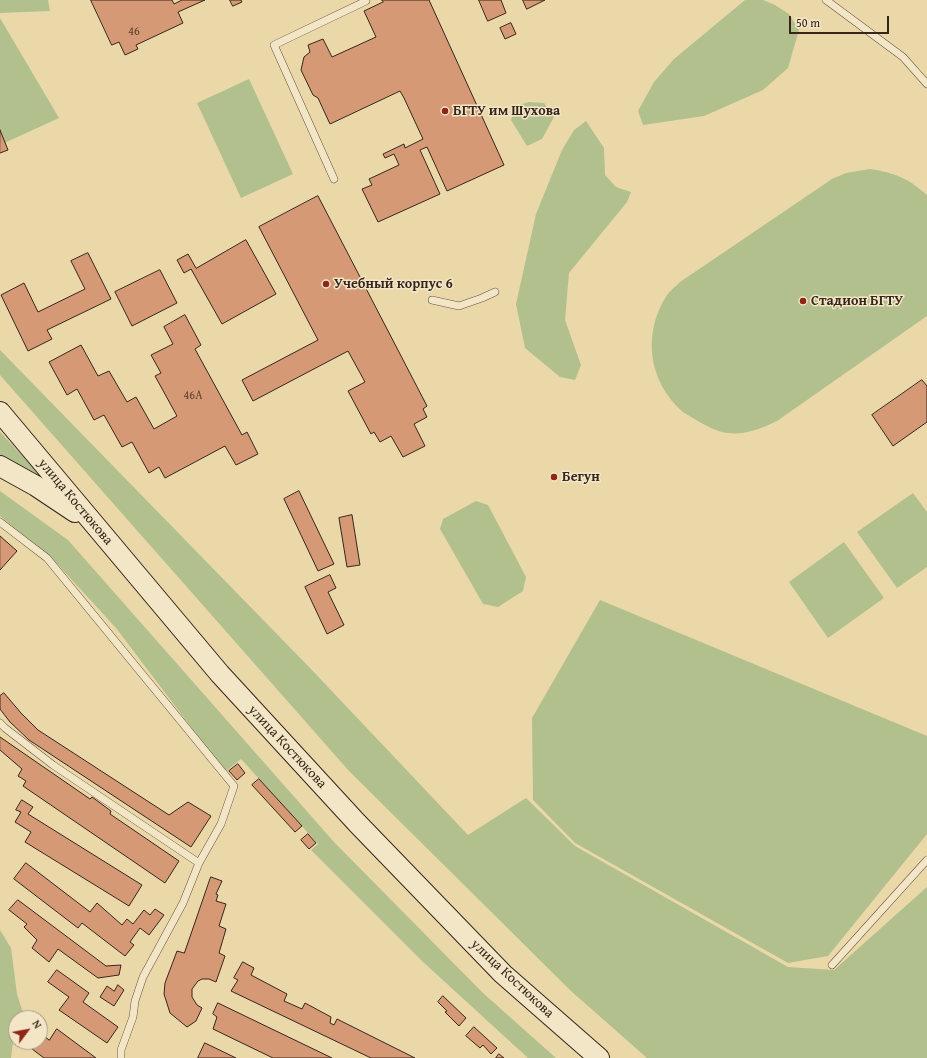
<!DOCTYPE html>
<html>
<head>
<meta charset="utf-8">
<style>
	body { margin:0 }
	#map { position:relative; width:927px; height:1058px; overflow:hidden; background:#ebd8a9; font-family:"Gentium Book Plus",serif }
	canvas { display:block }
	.north { position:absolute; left:8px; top:1010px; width:40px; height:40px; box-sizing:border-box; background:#f2e6c7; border:1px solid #a79983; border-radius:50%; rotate:58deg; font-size:11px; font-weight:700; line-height:16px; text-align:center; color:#37251c }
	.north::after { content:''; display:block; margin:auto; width:14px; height:18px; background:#8f2418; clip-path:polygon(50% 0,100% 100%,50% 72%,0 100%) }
	.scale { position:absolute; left:789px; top:16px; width:100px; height:18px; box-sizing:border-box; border:2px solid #37251c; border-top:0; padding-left:5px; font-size:12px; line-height:14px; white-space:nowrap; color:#37251c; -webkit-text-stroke:3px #f2e6c7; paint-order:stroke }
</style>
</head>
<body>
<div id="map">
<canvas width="927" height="1058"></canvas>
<div class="north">N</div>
<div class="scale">50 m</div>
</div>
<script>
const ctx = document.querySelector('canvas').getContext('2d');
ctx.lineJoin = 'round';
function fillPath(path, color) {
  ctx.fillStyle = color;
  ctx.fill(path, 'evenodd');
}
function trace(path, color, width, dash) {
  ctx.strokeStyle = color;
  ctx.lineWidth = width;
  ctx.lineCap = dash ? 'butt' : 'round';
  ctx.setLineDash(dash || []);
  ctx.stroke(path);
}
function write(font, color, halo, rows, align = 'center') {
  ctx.font = font + ' "Gentium Book Plus",serif';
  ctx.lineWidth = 3;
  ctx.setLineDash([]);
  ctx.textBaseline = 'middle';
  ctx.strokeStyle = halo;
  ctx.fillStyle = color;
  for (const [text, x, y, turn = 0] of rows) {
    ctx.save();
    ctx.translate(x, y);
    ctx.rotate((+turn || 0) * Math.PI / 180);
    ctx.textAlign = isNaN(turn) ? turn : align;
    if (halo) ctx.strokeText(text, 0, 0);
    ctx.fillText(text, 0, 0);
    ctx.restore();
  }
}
fillPath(new Path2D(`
	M 0,0 L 48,0 L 50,11 L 0,13 Z
	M 745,0 L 763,0 L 775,5 L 789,14 L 799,30 L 788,68 L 763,90 L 704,116 L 643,125 L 638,111 L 654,82 L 674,59 Z
	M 0,18 L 59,118 L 0,145 Z
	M 249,79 L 293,174 L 241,198 L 197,103 Z
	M 529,102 L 544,103 L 554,117 L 542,139 L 527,146 L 511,120 L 515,106 Z
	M 586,121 L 604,148 L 605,175 L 616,187 L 631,192 L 627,202 L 569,273 L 565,320 L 581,365 L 575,380 L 560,377 L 525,348 L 516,304 L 536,214 L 562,150 L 574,130 Z
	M 870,169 C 895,173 908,178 927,195 L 927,316 L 777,421 C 761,429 745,435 727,433 C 717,432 705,425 696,420 C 692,417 687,415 683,412 C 648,382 642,333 667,295 C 670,291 676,286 680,282 L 832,179 L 846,173 Z
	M 0,350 L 310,668 L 468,835 L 526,798 L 575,846 L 788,967 L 834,970 L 927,887 L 927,1058 L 647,1058 L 571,991 L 349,771 L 0,375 Z
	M 0,432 L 47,482 L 0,456 Z
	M 0,491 L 68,540 L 334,842 L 483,993 L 556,1058 L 528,1058 L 422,961 L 311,850 L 318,844 L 241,759 L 225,772 L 116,628 L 50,556 L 0,516 Z
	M 913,493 L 927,512 L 927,567 L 897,588 L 857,532 Z
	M 476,501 L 488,505 L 526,577 L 523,591 L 498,607 L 483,604 L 440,529 L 443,519 Z
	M 844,542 L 884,598 L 828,638 L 789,582 Z
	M 600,600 L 927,736 L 927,834 L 828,956 L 788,963 L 575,843 L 533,800 L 532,718 Z
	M 0,930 L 11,948 L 17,994 L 24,1016 L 23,1018 L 16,1018 L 16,1031 L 14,1034 L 11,1058 L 0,1058 Z`), '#b1c08d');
const building = new Path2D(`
	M 91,0 L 172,0 L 174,4 L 182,0 L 205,0 L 178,12 L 183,23 L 136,45 L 138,49 L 125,55 L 119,42 L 112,45 Z
	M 230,0 L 241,0 L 242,2 L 233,6 Z
	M 382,0 L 429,0 L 504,165 L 447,191 L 427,147 L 420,150 L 440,194 L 378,222 L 362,189 L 372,185 L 369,179 L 399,165 L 394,154 L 385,158 L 383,154 L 404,144 L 405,148 L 423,139 L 404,98 L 400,91 L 330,124 L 318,98 L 313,95 L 301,70 L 304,57 L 310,52 L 308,45 L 323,39 L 332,57 L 376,37 L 364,11 L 383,2 Z
	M 479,0 L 501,0 L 506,13 L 488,21 Z
	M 523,0 L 545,0 L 527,9 Z
	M 511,23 L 516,34 L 505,39 L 500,28 Z
	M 0,130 L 8,150 L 0,153 Z
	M 318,196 L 427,406 L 423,409 L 427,417 L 414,424 L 425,446 L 403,457 L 391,436 L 380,442 L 374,432 L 371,434 L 348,391 L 365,382 L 348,351 L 253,401 L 242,380 L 318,340 L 259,227 Z
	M 246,240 L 276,294 L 222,324 L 191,269 L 184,273 L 177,260 L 188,254 L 196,268 Z
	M 88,253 L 111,299 L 47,330 L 52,339 L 28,351 L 1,295 L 24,283 L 38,312 L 85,289 L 71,261 Z
	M 160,270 L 177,303 L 132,326 L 115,292 Z
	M 185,315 L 201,345 L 195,349 L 242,435 L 247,432 L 258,454 L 236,465 L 225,446 L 165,478 L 159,467 L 149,473 L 132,442 L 122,447 L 104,415 L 94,420 L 77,389 L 67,395 L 49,362 L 81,345 L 98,376 L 109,371 L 127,402 L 136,397 L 154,429 L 177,416 L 155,376 L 161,373 L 151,355 L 173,344 L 164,327 Z
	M 922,380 L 927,386 L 927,422 L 893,446 L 872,415 Z
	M 299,491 L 334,564 L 318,571 L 284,499 Z
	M 352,515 L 360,565 L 347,567 L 339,518 Z
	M 0,536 L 17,551 L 0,570 Z
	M 330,575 L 336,588 L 328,592 L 344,625 L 327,634 L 305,587 Z
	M 4,693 L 21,713 L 38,730 L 169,815 L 188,802 L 211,816 L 191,847 L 29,740 L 10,722 L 0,709 L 0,696 Z
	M 0,737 L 90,799 L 92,797 L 111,811 L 110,814 L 179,861 L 165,883 L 23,786 L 26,781 L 18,776 L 22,769 L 0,750 Z
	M 238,764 L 245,773 L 237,780 L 229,771 Z
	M 259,779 L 302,826 L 295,832 L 252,785 Z
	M 22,800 L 33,807 L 28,814 L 142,885 L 129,906 L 25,842 L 31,832 L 15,822 L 21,812 L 16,810 Z
	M 308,834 L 316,843 L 309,849 L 301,840 Z
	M 26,863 L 90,912 L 97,903 L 122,925 L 127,919 L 133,924 L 144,910 L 150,915 L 155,909 L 164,915 L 149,935 L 140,928 L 130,942 L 134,945 L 125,956 L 82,923 L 78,928 L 14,879 Z
	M 211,877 L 222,881 L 216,894 L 218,895 L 216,901 L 226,904 L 219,926 L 226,929 L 219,953 L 225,956 L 216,982 L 209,979 L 202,979 L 198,981 L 192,989 L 192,997 L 197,1005 L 202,1008 L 196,1021 L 187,1027 L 170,1013 L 164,994 L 165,983 L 177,951 L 184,953 Z
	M 18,900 L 106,966 L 121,965 L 119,975 L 98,978 L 58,949 L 49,962 L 32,948 L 37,940 L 24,927 L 27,924 L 9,910 Z
	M 243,962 L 254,968 L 251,975 L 287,994 L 284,1001 L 302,1009 L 305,1003 L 331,1017 L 330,1023 L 334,1025 L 337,1019 L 415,1058 L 371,1058 L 231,991 L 238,980 L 234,978 Z
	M 57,970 L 89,993 L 83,1002 L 118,1027 L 107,1043 L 59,1010 L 69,997 L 48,982 Z
	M 118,985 L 124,990 L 114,1006 L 100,997 L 107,986 L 114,991 Z
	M 443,996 L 466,1018 L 459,1026 L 445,1012 L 447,1011 L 438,1002 Z
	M 218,1003 L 332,1058 L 273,1058 L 213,1029 L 217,1017 L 213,1014 Z
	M 474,1027 L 497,1048 L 491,1054 L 483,1045 L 480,1048 L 466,1036 Z
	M 57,1029 L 96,1058 L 44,1058 L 32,1049 L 37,1042 L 40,1042 L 40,1039 L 43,1035 L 49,1040 Z
	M 205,1043 L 236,1058 L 198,1058 Z
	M 499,1054 L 504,1058 L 496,1058 Z`);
fillPath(building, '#d59a75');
trace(building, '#37251c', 1);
const service = new Path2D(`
	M 826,0 L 903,57 L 927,84
	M 334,179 L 274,45 L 366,1
	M 432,300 L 459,306 L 482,298 L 495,292
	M 0,522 L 47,558 L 234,786 L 221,824 L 199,863 L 183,903 L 143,977 L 135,1001 L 133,1017 L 121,1050 L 121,1058
	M 0,723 L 5,728 L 53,765 L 199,863
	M 832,965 L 927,860`);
const secondary = new Path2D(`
	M 0,412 L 220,674 L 357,823 L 503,974 L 599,1058
	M 0,466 L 36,486 L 75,512`);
trace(service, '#64523f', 8);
trace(secondary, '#37251c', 22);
trace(service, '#f2e6c7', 7);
trace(secondary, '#f2e6c7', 20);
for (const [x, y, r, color] of [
	[445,111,4,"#8f2418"],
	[326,284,4,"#8f2418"],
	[803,301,4,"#8f2418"],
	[554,477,4,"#8f2418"]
]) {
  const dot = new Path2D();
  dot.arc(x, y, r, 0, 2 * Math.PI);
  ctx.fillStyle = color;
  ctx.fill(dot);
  trace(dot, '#f2e6c7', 1.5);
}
write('12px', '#5e4232', null, [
	["46",134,32],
	["46А",193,396]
]);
write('bold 14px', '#37251c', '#f2e6c7', [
	["БГТУ им Шухова",453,111],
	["Учебный корпус 6",334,284],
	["Стадион БГТУ",811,301],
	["Бегун",562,477]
], 'left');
write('14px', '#37251c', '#f2e6c7', [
	["улица Костюкова",75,502,50],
	["улица Костюкова",287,747,47],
	["улица Костюкова",512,979,43]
]);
</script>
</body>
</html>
